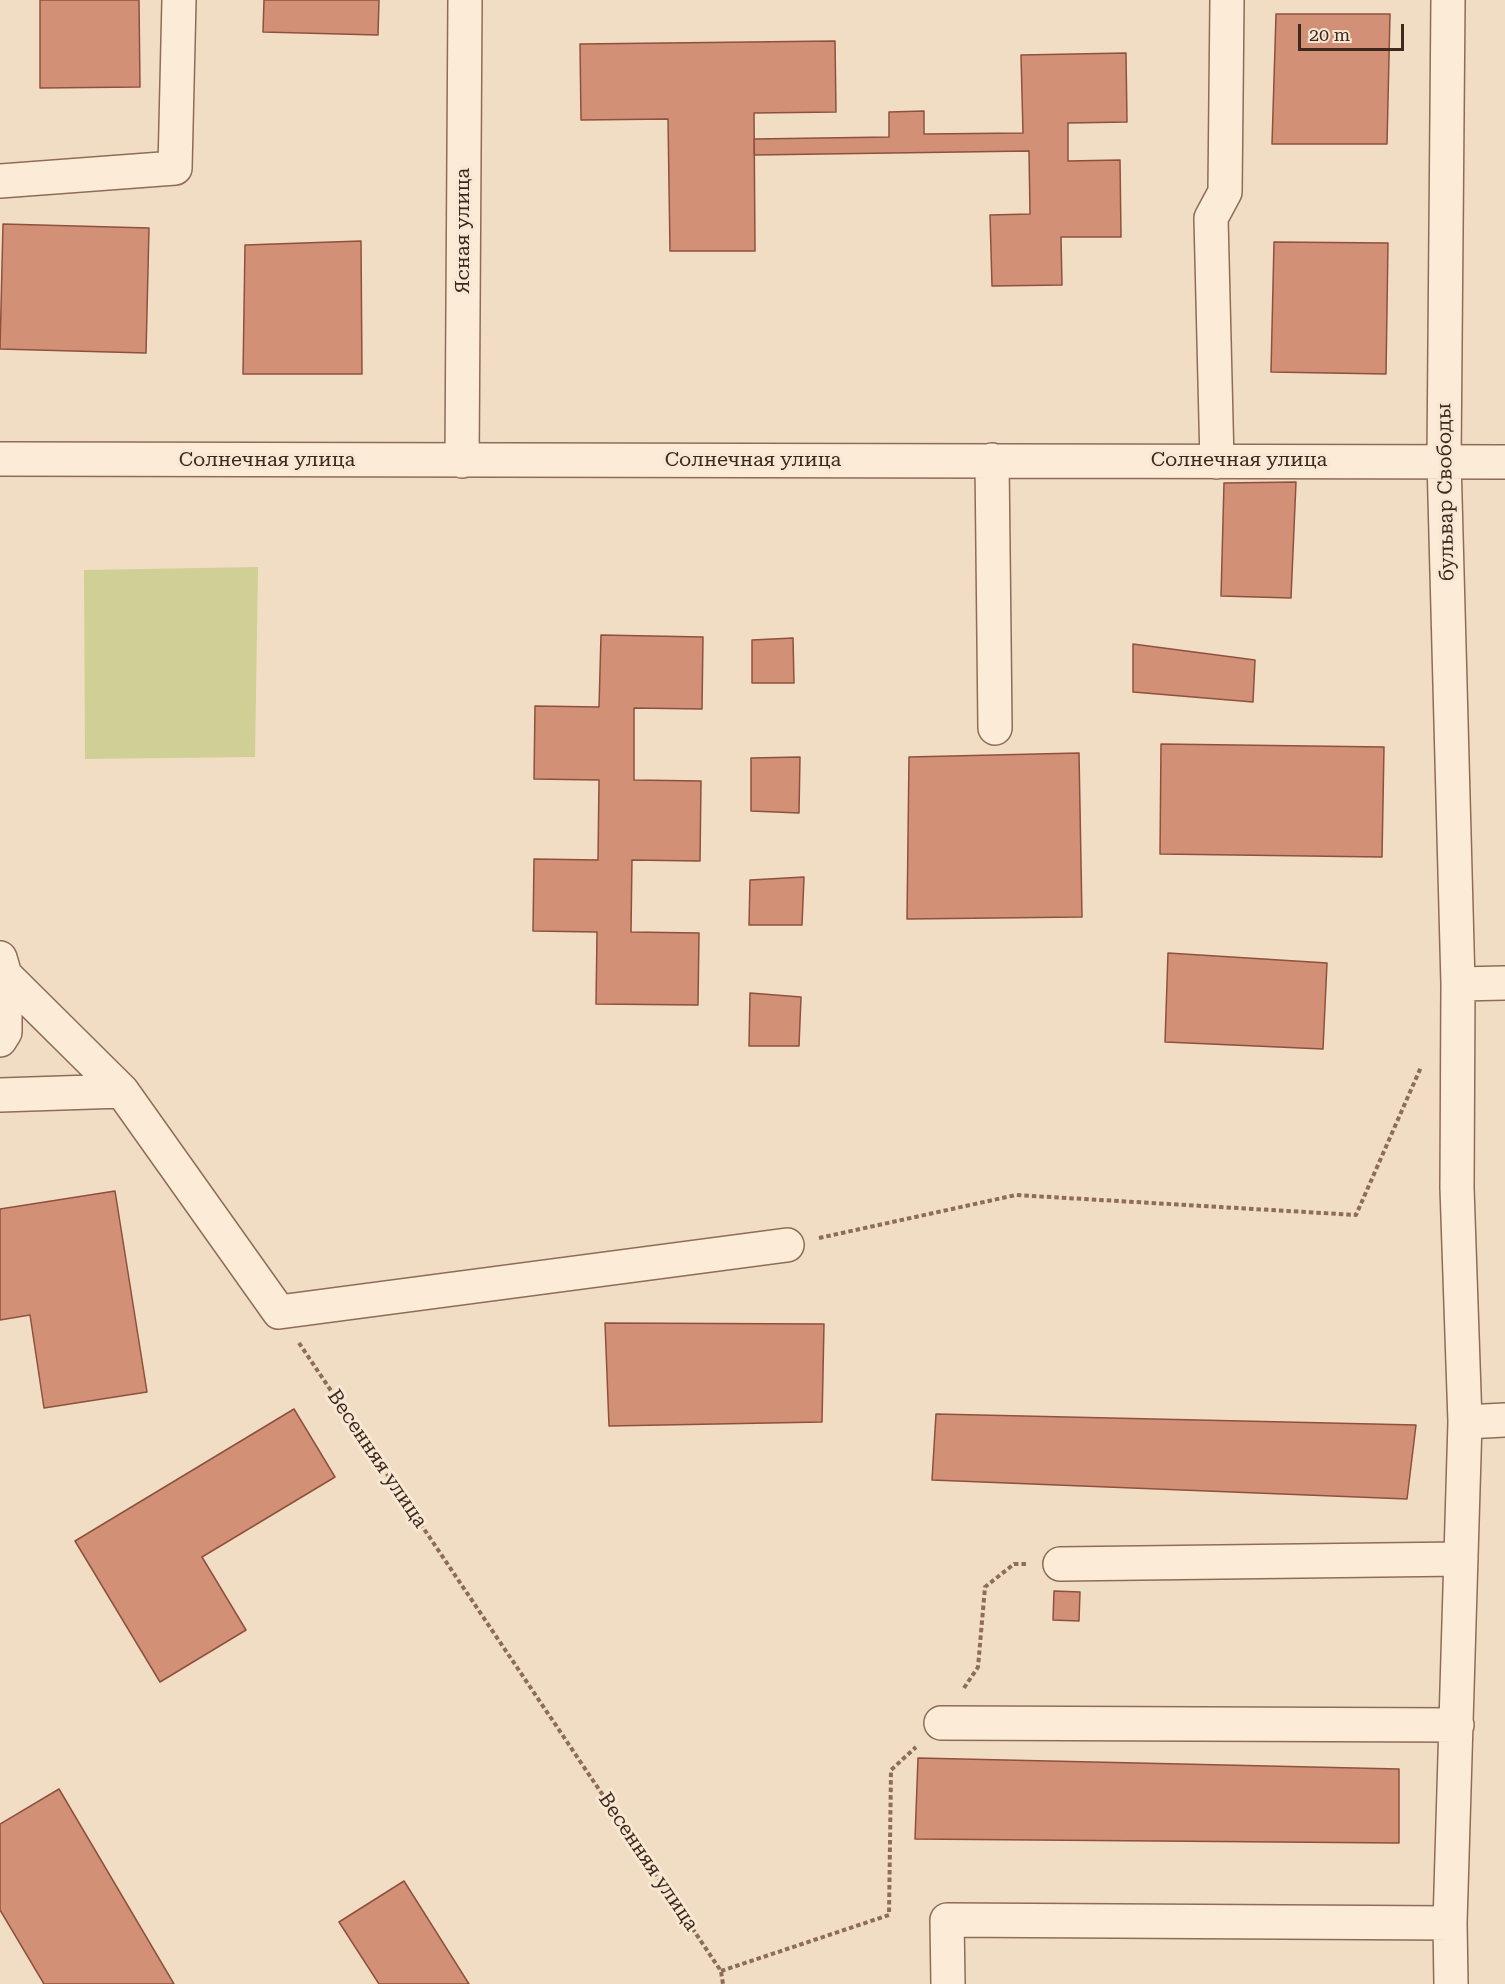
<!DOCTYPE html>
<html>
<head>
<meta charset="utf-8">
<style>
	body { margin:0 }
	#map { position:relative; width:1505px; height:1984px; overflow:hidden; background:#f1ddc3; font-family:"Roboto Serif",serif }
	canvas { display:block }
	.scale { position:absolute; left:1298px; top:24px; width:106px; height:27px; box-sizing:border-box; border:3px solid #3c281d; border-top:0; padding-left:8px; font-size:18px; line-height:21px; white-space:nowrap; color:#3c281d; -webkit-text-stroke:4px #f8e8d3; paint-order:stroke }
</style>
</head>
<body>
<div id="map">
<canvas width="1505" height="1984"></canvas>
<div class="scale">20 m</div>
</div>
<script>
const ctx = document.querySelector('canvas').getContext('2d');
ctx.lineJoin = 'round';
function fillPath(path, color) {
  ctx.fillStyle = color;
  ctx.fill(path, 'evenodd');
}
function trace(path, color, width, dash) {
  ctx.strokeStyle = color;
  ctx.lineWidth = width;
  ctx.lineCap = dash ? 'butt' : 'round';
  ctx.setLineDash(dash || []);
  ctx.stroke(path);
}
function write(font, color, halo, rows, align = 'center') {
  ctx.font = font + ' "Roboto Serif",serif';
  ctx.lineWidth = 6;
  ctx.setLineDash([]);
  ctx.textBaseline = 'middle';
  ctx.strokeStyle = halo;
  ctx.fillStyle = color;
  for (const [text, x, y, turn = 0] of rows) {
    ctx.save();
    ctx.translate(x, y);
    ctx.rotate((+turn || 0) * Math.PI / 180);
    ctx.textAlign = isNaN(turn) ? turn : align;
    if (halo) ctx.strokeText(text, 0, 0);
    ctx.fillText(text, 0, 0);
    ctx.restore();
  }
}
fillPath(new Path2D(`
	M 258,567 L 255,757 L 85,759 L 84,570 Z`), '#d0cf96');
const building = new Path2D(`
	M 40,0 L 139,0 L 140,87 L 40,88 Z
	M 264,0 L 379,0 L 378,35 L 263,32 Z
	M 1276,14 L 1390,14 L 1387,144 L 1272,144 Z
	M 835,41 L 836,112 L 754,113 L 755,251 L 670,251 L 668,119 L 581,120 L 580,44 Z
	M 1126,53 L 1127,122 L 1068,123 L 1068,161 L 1120,160 L 1121,237 L 1061,237 L 1062,285 L 992,286 L 990,215 L 1030,214 L 1029,151 L 754,155 L 754,139 L 889,137 L 889,112 L 924,111 L 924,134 L 1023,133 L 1021,55 Z
	M 3,224 L 149,228 L 146,353 L 0,349 Z
	M 361,241 L 362,374 L 243,374 L 245,245 Z
	M 1274,242 L 1388,243 L 1386,374 L 1271,372 Z
	M 1296,482 L 1291,598 L 1221,596 L 1224,483 Z
	M 601,635 L 703,637 L 702,709 L 634,708 L 634,780 L 701,781 L 700,861 L 632,860 L 631,932 L 699,933 L 698,1005 L 596,1004 L 597,932 L 533,931 L 534,859 L 598,860 L 599,780 L 534,779 L 535,706 L 599,707 Z
	M 793,638 L 794,683 L 752,683 L 752,640 Z
	M 1133,644 L 1255,660 L 1253,702 L 1133,692 Z
	M 1161,744 L 1384,747 L 1382,857 L 1160,854 Z
	M 1079,753 L 1082,917 L 907,919 L 909,757 Z
	M 800,757 L 799,813 L 751,811 L 751,758 Z
	M 804,877 L 802,925 L 749,925 L 750,880 Z
	M 1168,953 L 1327,963 L 1323,1049 L 1165,1042 Z
	M 750,993 L 801,997 L 799,1046 L 749,1046 Z
	M 115,1191 L 147,1392 L 44,1408 L 30,1315 L 0,1320 L 0,1209 Z
	M 605,1323 L 824,1324 L 822,1422 L 609,1426 Z
	M 294,1409 L 335,1477 L 202,1557 L 246,1630 L 160,1682 L 75,1541 Z
	M 936,1414 L 1416,1425 L 1407,1499 L 932,1480 Z
	M 1054,1591 L 1080,1592 L 1079,1621 L 1053,1620 Z
	M 918,1758 L 1399,1769 L 1399,1843 L 915,1839 Z
	M 59,1789 L 174,1984 L 44,1984 L 0,1910 L 0,1824 Z
	M 404,1881 L 469,1984 L 379,1984 L 339,1922 Z`);
fillPath(building, '#d29076');
trace(building, '#8e513d', 1.5);
const minor = new Path2D(`
	M 1448,0 L 1444,460 L 1458,984 L 1457,1188 L 1465,1422 L 1505,1420
	M 0,181 L 175,168 L 179,0
	M 0,459 L 1505,462
	M 992,460 L 995,728
	M 462,461 L 465,0
	M 1217,462 L 1211,218 L 1225,192 L 1227,0
	M 0,958 L 5,975 L 122,1091 L 279,1312 L 787,1245
	M 1458,984 L 1505,983
	M 0,1040 L 5,1032 L 5,975
	M 0,1095 L 122,1091
	M 1060,1564 L 1461,1559
	M 941,1723 L 1457,1725
	M 948,1984 L 947,1920 L 1450,1923
	M 1451,1984 L 1450,1923 L 1465,1422`);
trace(minor, '#8d6d58', 36);
trace(new Path2D(`
	M 819,1238 L 1016,1195 L 1356,1215 L 1421,1067
	M 299,1343 L 721,1971 L 723,1984
	M 964,1688 L 978,1667 L 985,1587 L 1014,1564 L 1026,1564
	M 721,1971 L 889,1915 L 891,1770 L 916,1747`), '#8d6d58', 4, [4.5, 3]);
trace(minor, '#fbebd7', 33);
write('20px', '#3c281d', '#f8e8d3', [
	["Ясная улица",463,231,-90],
	["Солнечная улица",267,460],
	["Солнечная улица",753,460],
	["Солнечная улица",1239,460],
	["бульвар Свободы",1446,492,-91],
	["Весенняя улица",377,1459,56],
	["Весенняя улица",648,1862,56]
]);
</script>
</body>
</html>
